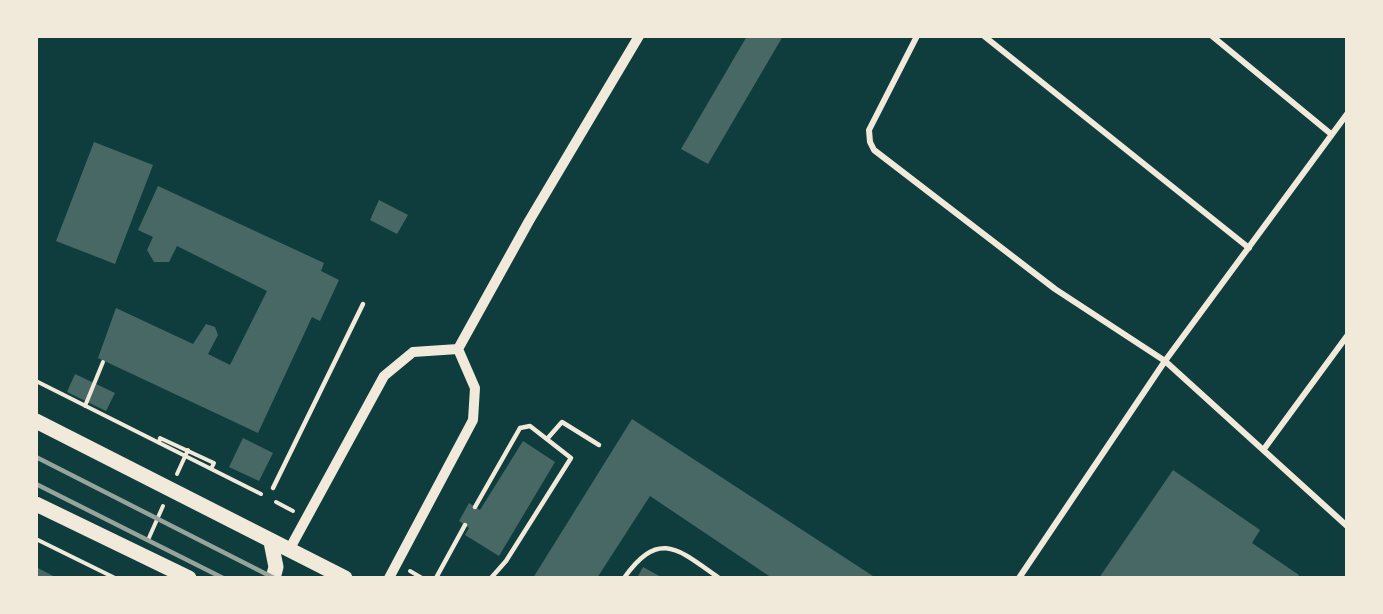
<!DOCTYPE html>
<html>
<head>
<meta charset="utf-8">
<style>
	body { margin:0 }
	#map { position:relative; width:1383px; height:614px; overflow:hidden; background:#0f3d3e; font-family:Signika,sans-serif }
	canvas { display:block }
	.frame { position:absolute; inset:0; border:38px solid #f1e9da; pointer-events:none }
</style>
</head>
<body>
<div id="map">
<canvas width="1383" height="614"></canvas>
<div class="frame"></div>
</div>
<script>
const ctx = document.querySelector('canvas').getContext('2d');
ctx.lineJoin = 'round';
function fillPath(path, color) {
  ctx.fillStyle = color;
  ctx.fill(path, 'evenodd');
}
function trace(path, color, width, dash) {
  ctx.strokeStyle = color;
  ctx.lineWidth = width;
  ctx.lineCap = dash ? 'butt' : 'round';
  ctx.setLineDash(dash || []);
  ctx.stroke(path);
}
fillPath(new Path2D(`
	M 747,36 L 783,36 L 708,164 L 681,149 Z
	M 94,142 L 153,165 L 115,264 L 56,241 Z
	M 158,186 L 324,263 L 321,271 L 339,280 L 320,321 L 312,317 L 258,433 L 98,358 L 116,308 L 193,344 L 206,324 L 215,327 L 218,335 L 208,354 L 230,365 L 267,291 L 177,246 L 169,262 L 154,262 L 147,250 L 153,237 L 138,230 Z
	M 379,200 L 408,215 L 397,234 L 370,220 Z
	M 75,374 L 115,393 L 106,411 L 67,392 Z
	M 632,419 L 876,578 L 772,578 L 650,496 L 597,578 L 533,578 Z
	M 243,438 L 273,453 L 259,481 L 229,467 Z
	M 523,441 L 555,462 L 499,556 L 465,535 L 469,528 L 459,521 L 469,503 L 480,510 Z
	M 1173,470 L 1260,530 L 1252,543 L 1299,575 L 1297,578 L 1099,578 Z
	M 36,567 L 57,578 L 36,578 Z
	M 643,567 L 663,578 L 637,578 Z`), '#486865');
trace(new Path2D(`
	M 36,381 L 261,494
	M 85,406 L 103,362
	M 159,443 L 160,438 L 214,463 L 211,469
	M 177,474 L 188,450
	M 276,502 L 293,511
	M 36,539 L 115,578
	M 148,540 L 163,506
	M 410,571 L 422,578`), '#f1e9da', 4);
trace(new Path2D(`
	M 547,439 L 562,422 L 599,445
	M 273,488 L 363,304
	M 475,507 L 520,428 L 530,426 L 571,458 L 506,561 L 491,578
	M 436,578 L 465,525
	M 624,578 C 659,529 678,549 719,578`), '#f1e9da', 4.5);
trace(new Path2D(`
	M 917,36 L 869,130 L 870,142 L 874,150 L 1055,289 L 1165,361 L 1347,526
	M 984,36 L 1249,248
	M 1212,36 L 1331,134
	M 1264,449 L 1347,336
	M 1019,578 L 1165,361 L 1347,114`), '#f1e9da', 6);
trace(new Path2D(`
	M 458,349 L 529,221 L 639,36
	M 289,550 L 384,376 L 413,352 L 458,349
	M 389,578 L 473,420 L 475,388 L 458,349`), '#f1e9da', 10);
trace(new Path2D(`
	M 36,421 L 345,578
	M 36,504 L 189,578
	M 271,542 L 276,567 L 273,578`), '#f1e9da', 15);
trace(new Path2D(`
	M 36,457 L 274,578
	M 36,484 L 223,578`), '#97a49c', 4.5);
</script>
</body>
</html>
